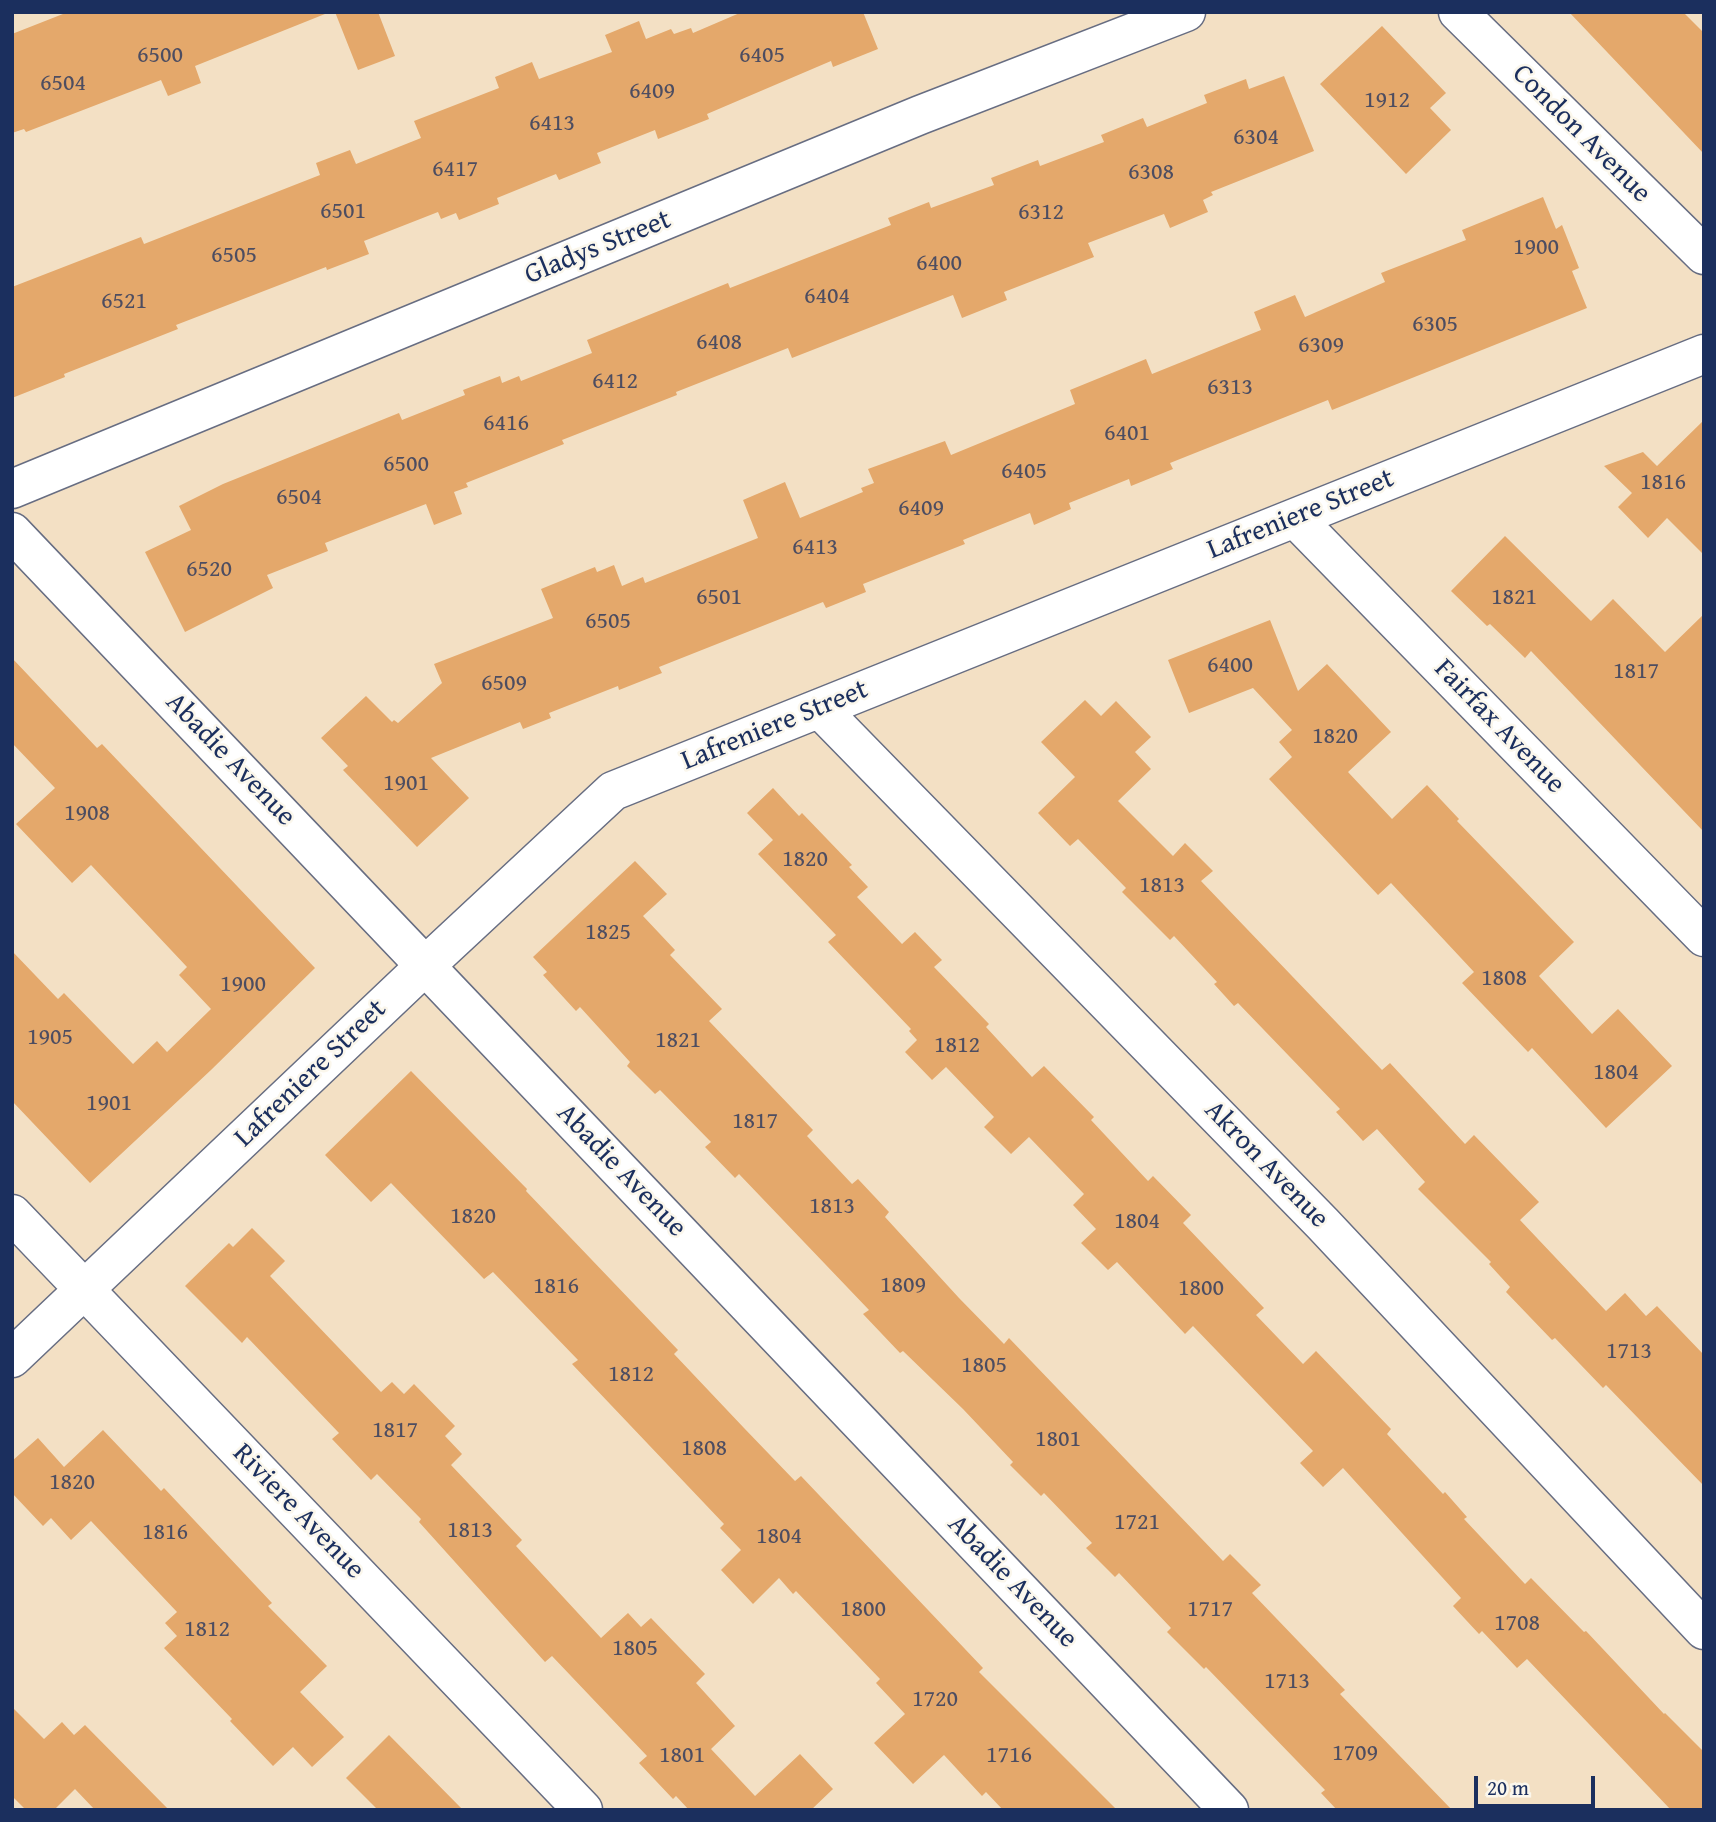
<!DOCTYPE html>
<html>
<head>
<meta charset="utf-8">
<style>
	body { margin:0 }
	#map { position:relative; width:1716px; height:1822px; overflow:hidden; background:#f3e0c4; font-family:"Gentium Book Plus",serif }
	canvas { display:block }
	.frame { position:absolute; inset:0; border:14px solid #1b2f5e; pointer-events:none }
	.scale { position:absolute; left:1474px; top:1776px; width:121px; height:32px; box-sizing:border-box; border:4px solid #1b2f5e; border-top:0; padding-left:9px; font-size:21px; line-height:24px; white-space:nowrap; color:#1b2f5e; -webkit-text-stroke:5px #fbf7ec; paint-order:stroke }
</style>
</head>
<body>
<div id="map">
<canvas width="1716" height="1822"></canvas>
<div class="frame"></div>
<div class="scale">20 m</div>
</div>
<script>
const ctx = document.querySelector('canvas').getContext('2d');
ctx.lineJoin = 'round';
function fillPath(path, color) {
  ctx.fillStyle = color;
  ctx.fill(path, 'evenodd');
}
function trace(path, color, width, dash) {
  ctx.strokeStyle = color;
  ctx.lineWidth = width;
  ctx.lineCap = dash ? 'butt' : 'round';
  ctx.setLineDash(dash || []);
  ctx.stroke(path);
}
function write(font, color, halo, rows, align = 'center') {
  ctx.font = font + ' "Gentium Book Plus",serif';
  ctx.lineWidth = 5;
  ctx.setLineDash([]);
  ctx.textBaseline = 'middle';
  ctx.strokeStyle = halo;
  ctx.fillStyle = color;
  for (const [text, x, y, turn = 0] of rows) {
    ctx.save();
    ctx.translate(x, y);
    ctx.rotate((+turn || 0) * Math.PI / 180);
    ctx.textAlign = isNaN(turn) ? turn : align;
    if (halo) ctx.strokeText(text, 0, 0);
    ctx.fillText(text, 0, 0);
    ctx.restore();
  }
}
fillPath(new Path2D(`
	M 68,12 L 325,12 L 325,14 L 195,66 L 201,83 L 168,96 L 161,80 L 26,132 L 24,129 L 12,133 L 12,34 Z
	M 335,12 L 378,12 L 395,56 L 358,70 Z
	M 742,12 L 863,12 L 878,49 L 833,67 L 831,61 L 707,114 L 709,119 L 658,139 L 655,130 L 597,153 L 601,163 L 559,180 L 556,174 L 497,198 L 499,204 L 459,220 L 456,213 L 441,219 L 438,212 L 364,241 L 369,254 L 327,270 L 326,267 L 176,325 L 178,329 L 64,374 L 65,377 L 12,398 L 12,287 L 141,237 L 144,244 L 320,175 L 316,163 L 350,150 L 356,164 L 421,138 L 414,121 L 499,88 L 495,77 L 532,62 L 539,79 L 612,52 L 605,35 L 639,21 L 646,39 L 671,29 L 674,34 L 691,28 L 693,33 Z
	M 1569,12 L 1683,12 L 1704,33 L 1704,154 Z
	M 1382,26 L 1446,93 L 1430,108 L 1451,130 L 1406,174 L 1320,84 Z
	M 1284,76 L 1314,151 L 1211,192 L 1213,195 L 1203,200 L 1208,212 L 1170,228 L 1164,214 L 1088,243 L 1094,257 L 1004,292 L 1007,300 L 962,318 L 953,295 L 792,358 L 788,348 L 676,392 L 677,395 L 562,440 L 564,444 L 466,483 L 468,487 L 454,492 L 462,514 L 434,525 L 426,504 L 325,543 L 328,551 L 267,575 L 273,588 L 185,632 L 145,552 L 191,530 L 179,506 L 223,484 L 399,413 L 402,420 L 465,395 L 463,390 L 500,376 L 502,383 L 519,376 L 521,381 L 592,353 L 587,340 L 728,283 L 730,288 L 891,225 L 888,218 L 929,202 L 931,208 L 994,185 L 991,178 L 1038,160 L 1040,166 L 1104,142 L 1101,135 L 1143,118 L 1147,127 L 1207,103 L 1204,95 L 1246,79 L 1249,89 Z
	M 1543,197 L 1556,229 L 1562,225 L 1579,268 L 1572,271 L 1587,308 L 1332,410 L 1328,400 L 1170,463 L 1173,469 L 1131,486 L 1129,479 L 1069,503 L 1071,509 L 1034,525 L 1030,513 L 963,540 L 965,544 L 863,584 L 866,592 L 826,608 L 823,602 L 659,667 L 662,673 L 619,690 L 618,686 L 549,713 L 551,718 L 523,729 L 520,722 L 431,758 L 469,798 L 417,847 L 343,770 L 348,766 L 321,738 L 366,696 L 392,722 L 394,720 L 398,723 L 442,683 L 434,664 L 553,618 L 541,589 L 595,567 L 597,572 L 614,565 L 622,586 L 643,577 L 645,583 L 758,538 L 743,500 L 785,482 L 800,518 L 863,492 L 861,488 L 874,483 L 868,469 L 945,441 L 951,455 L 1075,404 L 1070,390 L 1146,359 L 1152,374 L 1261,330 L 1254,312 L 1295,295 L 1305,317 L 1385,282 L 1381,273 L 1466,240 L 1462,230 Z
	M 1704,420 L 1704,555 L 1667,518 L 1648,538 L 1618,507 L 1632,493 L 1604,466 L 1643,452 L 1657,466 Z
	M 1505,536 L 1591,621 L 1613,599 L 1665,652 L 1704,614 L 1704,832 L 1531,651 L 1525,658 L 1490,624 L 1487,626 L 1451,591 Z
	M 1270,620 L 1298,691 L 1327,664 L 1391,732 L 1348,772 L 1392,819 L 1427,785 L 1459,819 L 1457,821 L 1574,942 L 1539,976 L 1592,1034 L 1618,1009 L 1672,1066 L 1606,1128 L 1532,1048 L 1528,1052 L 1462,983 L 1474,972 L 1391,883 L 1378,895 L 1269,779 L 1292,757 L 1279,742 L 1292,730 L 1253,688 L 1189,713 L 1168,660 Z
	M 12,658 L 97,748 L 102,744 L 315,968 L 211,1070 L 90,1183 L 12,1101 L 12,951 L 58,999 L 64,993 L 133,1064 L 157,1041 L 167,1052 L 211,1009 L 179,975 L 187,967 L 91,865 L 72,883 L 16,824 L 55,788 L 12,743 Z
	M 1085,700 L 1101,716 L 1116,701 L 1151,737 L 1135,752 L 1151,769 L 1118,801 L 1173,856 L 1185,843 L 1213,871 L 1201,881 L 1382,1070 L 1390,1063 L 1465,1144 L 1474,1135 L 1539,1202 L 1520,1220 L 1606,1311 L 1625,1293 L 1646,1316 L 1657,1306 L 1704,1355 L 1704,1486 L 1606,1385 L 1603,1388 L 1555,1338 L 1552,1340 L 1506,1292 L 1510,1287 L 1489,1264 L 1491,1262 L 1418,1189 L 1425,1182 L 1377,1129 L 1363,1141 L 1336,1112 L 1340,1109 L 1238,1003 L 1234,1006 L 1214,984 L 1217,982 L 1174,936 L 1170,940 L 1122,892 L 1126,888 L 1078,839 L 1070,846 L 1038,813 L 1075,777 L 1041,742 Z
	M 773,788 L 799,816 L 802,813 L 852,865 L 849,867 L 868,887 L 857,897 L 902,944 L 915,932 L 942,960 L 934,967 L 989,1024 L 986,1027 L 1032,1077 L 1044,1066 L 1094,1117 L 1091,1120 L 1148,1181 L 1153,1176 L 1191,1215 L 1183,1223 L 1264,1308 L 1256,1315 L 1303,1364 L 1316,1351 L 1391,1429 L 1387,1434 L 1443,1494 L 1445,1492 L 1467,1517 L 1464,1519 L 1525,1584 L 1531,1578 L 1584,1632 L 1586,1631 L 1664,1714 L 1665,1713 L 1704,1752 L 1704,1810 L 1671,1810 L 1527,1659 L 1517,1668 L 1482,1631 L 1479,1634 L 1453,1606 L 1461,1598 L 1343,1468 L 1323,1487 L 1300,1463 L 1313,1451 L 1193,1326 L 1185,1334 L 1117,1262 L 1108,1270 L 1081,1243 L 1096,1229 L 1073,1205 L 1084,1194 L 1029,1137 L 1011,1154 L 984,1127 L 994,1117 L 946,1067 L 932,1080 L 905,1052 L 917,1040 L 909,1031 L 911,1029 L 828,942 L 836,935 L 758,854 L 773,840 L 747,813 Z
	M 635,861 L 667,894 L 643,916 L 675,950 L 670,955 L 722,1009 L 709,1021 L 813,1130 L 807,1136 L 852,1184 L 858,1179 L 889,1212 L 885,1217 L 959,1298 L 1004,1344 L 1009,1338 L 1223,1561 L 1230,1554 L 1261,1585 L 1252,1593 L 1345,1690 L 1340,1694 L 1452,1810 L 1337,1810 L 1321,1793 L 1325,1790 L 1206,1667 L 1204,1669 L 1167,1632 L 1171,1628 L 1119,1573 L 1115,1577 L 1086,1548 L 1092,1543 L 1044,1493 L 1041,1496 L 1010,1465 L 1013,1462 L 963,1409 L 903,1351 L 900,1353 L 863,1314 L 869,1310 L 739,1174 L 735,1178 L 705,1147 L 711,1142 L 660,1090 L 655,1094 L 627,1066 L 630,1062 L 580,1007 L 576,1011 L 543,975 L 547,972 L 533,957 Z
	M 411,1071 L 527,1189 L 526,1191 L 678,1350 L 674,1354 L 744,1428 L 795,1481 L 801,1476 L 983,1668 L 979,1672 L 1117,1810 L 1003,1810 L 986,1792 L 982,1796 L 944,1755 L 913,1784 L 874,1743 L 905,1714 L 876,1683 L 880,1679 L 796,1591 L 793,1594 L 779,1578 L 753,1604 L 721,1570 L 741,1550 L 720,1528 L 724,1524 L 572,1364 L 578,1360 L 493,1272 L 484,1279 L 391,1183 L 371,1202 L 325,1155 Z
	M 252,1228 L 285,1261 L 270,1276 L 381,1392 L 392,1382 L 404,1394 L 414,1384 L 455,1426 L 445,1436 L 462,1454 L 451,1465 L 522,1540 L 516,1546 L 601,1638 L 628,1613 L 641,1627 L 651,1618 L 705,1674 L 696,1683 L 735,1726 L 711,1749 L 755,1796 L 800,1754 L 833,1789 L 811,1810 L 689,1810 L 676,1796 L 673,1799 L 639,1763 L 647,1756 L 552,1656 L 545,1662 L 419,1522 L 421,1519 L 377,1474 L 371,1480 L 332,1439 L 339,1433 L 247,1337 L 242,1343 L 185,1286 L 229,1243 L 233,1247 Z
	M 103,1430 L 161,1491 L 164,1488 L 272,1603 L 268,1606 L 327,1666 L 300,1692 L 344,1737 L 312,1767 L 293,1747 L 273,1766 L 230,1721 L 232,1719 L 164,1648 L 177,1636 L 165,1623 L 177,1612 L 91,1521 L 71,1540 L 51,1518 L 43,1526 L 12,1493 L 12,1461 L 38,1438 L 64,1467 Z
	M 12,1707 L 44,1739 L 62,1722 L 74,1735 L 85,1725 L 169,1810 L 95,1810 L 75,1789 L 54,1810 L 26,1810 L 12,1796 Z
	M 389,1735 L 463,1810 L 378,1810 L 346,1778 Z`), '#e4a86b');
const minor = new Path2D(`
	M 1458,12 L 1704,255
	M 12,489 L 920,115 L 1186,12
	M 1295,518 L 1704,937
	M 12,532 L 1229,1810
	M 820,709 L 1323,1224 L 1704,1630
	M 12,1214 L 583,1810
	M 12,1358 L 426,965 L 613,791 L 1704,354`);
trace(minor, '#676d82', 41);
trace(minor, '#fff', 38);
write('24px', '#4d4d61', null, [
	["6500",160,56],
	["6405",762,56],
	["6504",63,84],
	["6409",652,92],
	["1912",1387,101],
	["6413",552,124],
	["6304",1256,138],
	["6417",455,170],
	["6308",1151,173],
	["6501",343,212],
	["6312",1041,213],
	["1900",1536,248],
	["6505",234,256],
	["6400",939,264],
	["6404",827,297],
	["6521",124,302],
	["6305",1435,325],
	["6408",719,343],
	["6309",1321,346],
	["6412",615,382],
	["6313",1230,388],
	["6416",506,424],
	["6401",1127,434],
	["6500",406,465],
	["6405",1024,472],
	["1816",1663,483],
	["6504",299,498],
	["6409",921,509],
	["6413",815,548],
	["6520",209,570],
	["6501",719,598],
	["1821",1514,598],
	["6505",608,622],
	["6400",1230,666],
	["1817",1636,672],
	["6509",504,684],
	["1820",1335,737],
	["1901",406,784],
	["1908",87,814],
	["1820",805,860],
	["1813",1162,886],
	["1825",608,933],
	["1808",1504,979],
	["1900",243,985],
	["1905",50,1038],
	["1821",678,1041],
	["1812",957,1046],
	["1804",1616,1073],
	["1901",109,1104],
	["1817",755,1122],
	["1813",832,1207],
	["1820",473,1217],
	["1804",1137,1222],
	["1809",903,1286],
	["1816",556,1287],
	["1800",1201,1289],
	["1713",1629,1352],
	["1805",984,1366],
	["1812",631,1375],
	["1817",395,1431],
	["1801",1058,1440],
	["1808",704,1449],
	["1820",72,1483],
	["1721",1137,1523],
	["1813",470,1531],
	["1816",165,1533],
	["1804",779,1537],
	["1800",863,1610],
	["1717",1210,1610],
	["1708",1517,1624],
	["1812",207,1630],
	["1805",635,1649],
	["1713",1287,1682],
	["1720",935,1700],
	["1709",1355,1754],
	["1801",682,1756],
	["1716",1009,1756]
]);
write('28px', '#1b2f5e', '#fbf7ec', [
	["Condon Avenue",1581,134,45],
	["Gladys Street",598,248,-22],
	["Lafreniere Street",1301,515,-22],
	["Lafreniere Street",775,726,-22],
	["Fairfax Avenue",1499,727,46],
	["Abadie Avenue",230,760,46],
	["Lafreniere Street",311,1074,-44],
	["Akron Avenue",1266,1165,46],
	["Abadie Avenue",621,1171,46],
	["Riviere Avenue",298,1512,46],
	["Abadie Avenue",1012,1582,46]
]);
</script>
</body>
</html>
